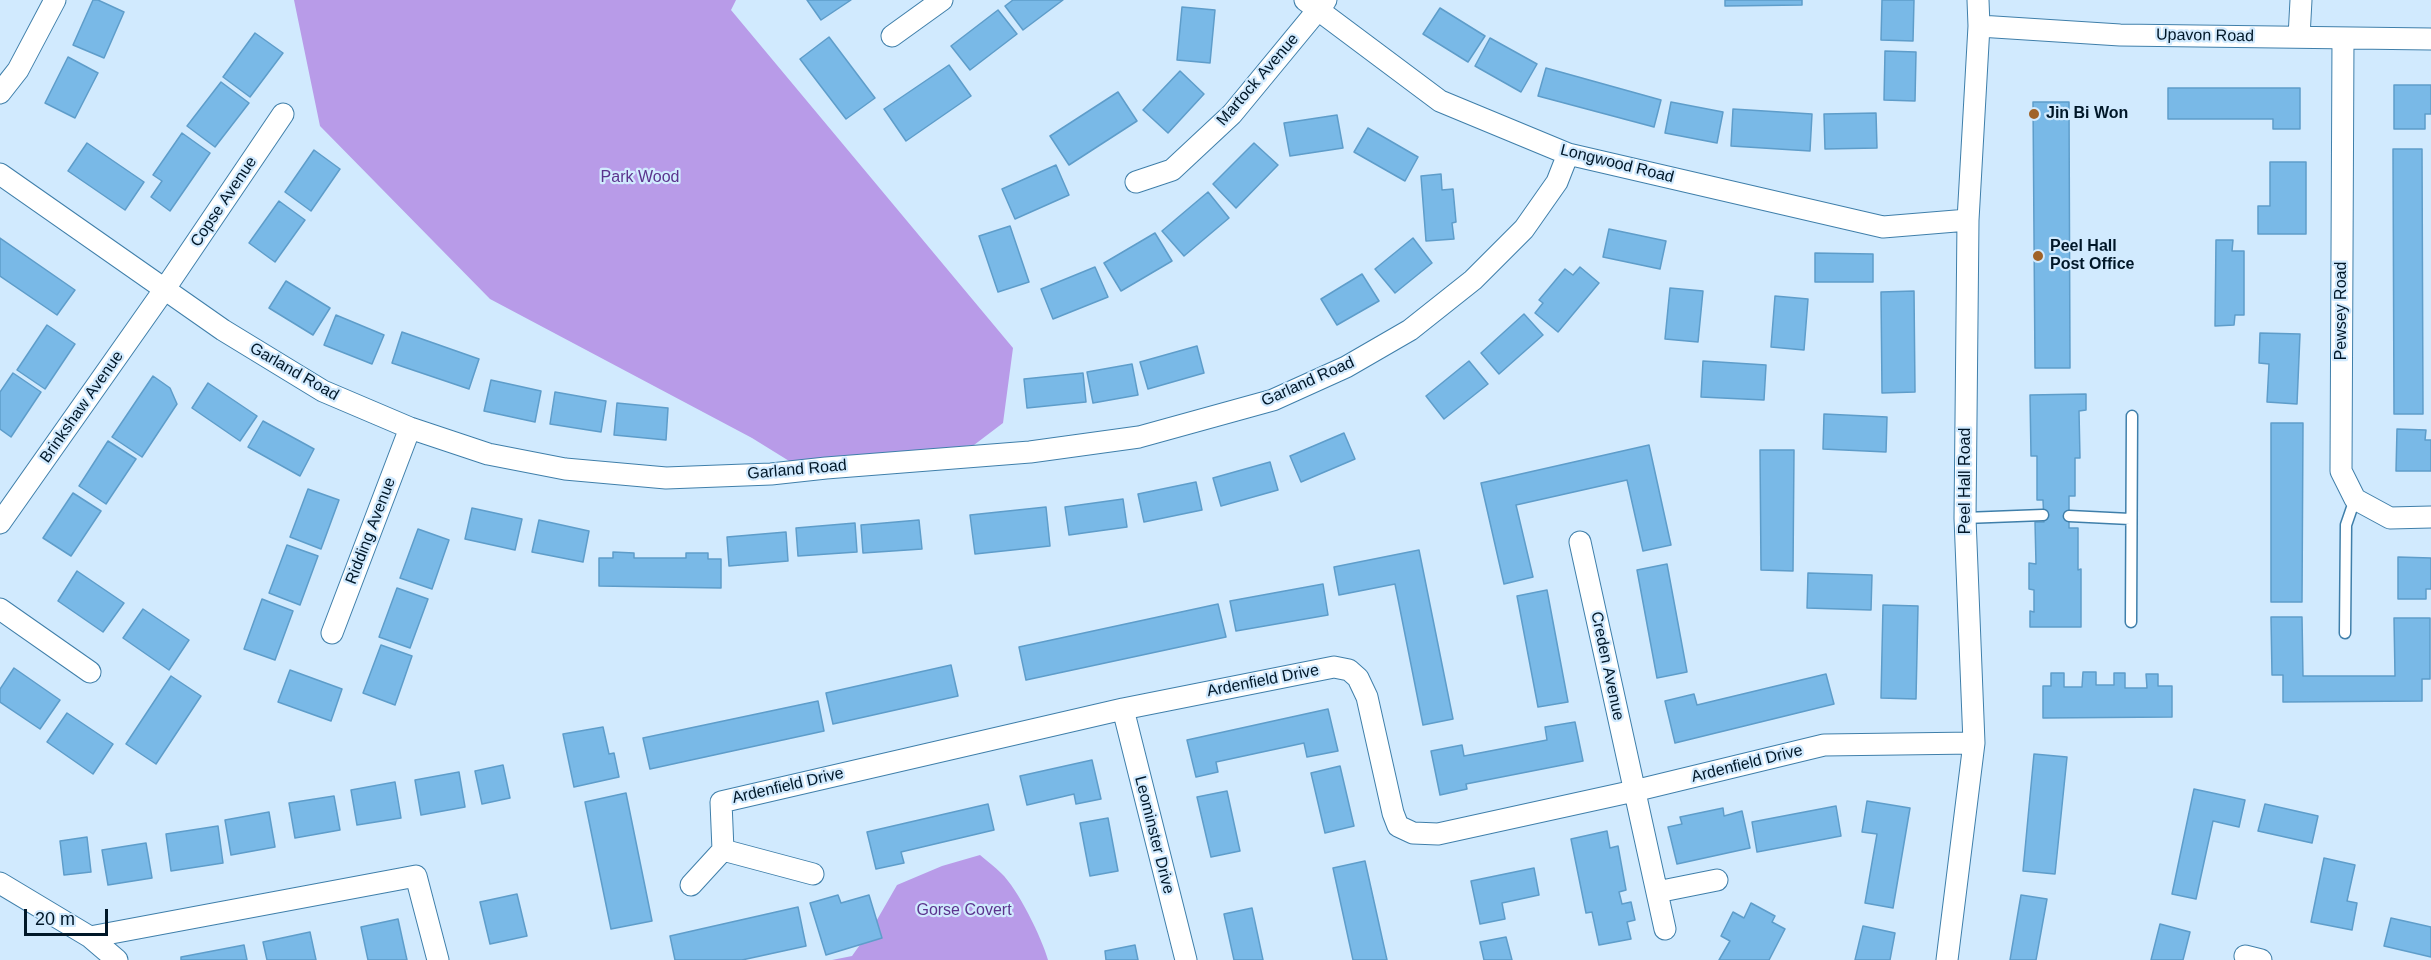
<!DOCTYPE html>
<html>
<head>
<meta charset="utf-8">
<style>
	body { margin:0 }
	#map { position:relative; width:2431px; height:960px; overflow:hidden; background:#d1eafe; font-family:Helvetica,sans-serif }
	canvas { display:block }
	.scale { position:absolute; left:24px; top:909px; width:84px; height:27px; box-sizing:border-box; border:3px solid #001728; border-top:0; padding-left:8px; font-size:18px; line-height:21px; white-space:nowrap; color:#001728; -webkit-text-stroke:4px #d1eafe; paint-order:stroke }
</style>
</head>
<body>
<div id="map">
<canvas width="2431" height="960"></canvas>
<div class="scale">20 m</div>
</div>
<script>
const ctx = document.querySelector('canvas').getContext('2d');
ctx.lineJoin = 'round';
function fillPath(path, color) {
  ctx.fillStyle = color;
  ctx.fill(path, 'evenodd');
}
function trace(path, color, width, dash) {
  ctx.strokeStyle = color;
  ctx.lineWidth = width;
  ctx.lineCap = dash ? 'butt' : 'round';
  ctx.setLineDash(dash || []);
  ctx.stroke(path);
}
function write(font, color, halo, rows, align = 'center') {
  ctx.font = font + ' Helvetica,sans-serif';
  ctx.lineWidth = 4.5;
  ctx.setLineDash([]);
  ctx.textBaseline = 'middle';
  ctx.strokeStyle = halo;
  ctx.fillStyle = color;
  for (const [text, x, y, turn = 0] of rows) {
    ctx.save();
    ctx.translate(x, y);
    ctx.rotate((+turn || 0) * Math.PI / 180);
    ctx.textAlign = isNaN(turn) ? turn : align;
    if (halo) ctx.strokeText(text, 0, 0);
    ctx.fillText(text, 0, 0);
    ctx.restore();
  }
}
fillPath(new Path2D(`
	M 294,0 L 736,0 L 731,10 L 1013,348 L 1003,423 L 974,445 L 794,464 L 752,438 L 490,299 L 320,126 Z
	M 980,855 C 987,861 995,867 1001,873 C 1018,889 1042,938 1048,960 L 832,960 L 852,956 L 874,925 L 897,885 L 942,866 Z`), '#b89be8');
const building = new Path2D(`
	M 93,0 L 98,0 L 124,12 L 104,58 L 73,45 Z
	M 807,0 L 851,0 L 821,20 Z
	M 1013,0 L 1063,0 L 1023,30 L 1005,6 Z
	M 1725,0 L 1802,0 L 1802,5 L 1725,6 Z
	M 1882,0 L 1914,0 L 1913,41 L 1881,40 Z
	M 1182,7 L 1215,10 L 1210,63 L 1177,60 Z
	M 1440,8 L 1485,36 L 1468,62 L 1423,34 Z
	M 998,10 L 1017,34 L 970,70 L 951,46 Z
	M 255,33 L 283,53 L 250,97 L 223,77 Z
	M 829,37 L 875,98 L 846,119 L 800,59 Z
	M 1490,38 L 1537,64 L 1521,92 L 1475,66 Z
	M 1885,51 L 1916,52 L 1915,101 L 1884,100 Z
	M 68,57 L 98,73 L 75,118 L 45,103 Z
	M 949,65 L 971,96 L 906,141 L 884,109 Z
	M 1546,68 L 1661,100 L 1654,127 L 1538,96 Z
	M 1180,71 L 1204,94 L 1168,133 L 1143,110 Z
	M 221,82 L 249,103 L 215,147 L 187,126 Z
	M 2394,85 L 2431,85 L 2431,114 L 2425,114 L 2425,129 L 2394,129 Z
	M 2168,88 L 2300,88 L 2300,129 L 2273,129 L 2273,119 L 2168,119 Z
	M 1118,92 L 1137,121 L 1069,165 L 1050,136 Z
	M 1671,102 L 1723,112 L 1717,143 L 1665,133 Z
	M 2033,102 L 2069,102 L 2070,368 L 2035,368 Z
	M 1733,109 L 1812,114 L 1810,151 L 1731,146 Z
	M 1876,113 L 1877,148 L 1825,149 L 1824,114 Z
	M 1337,115 L 1343,148 L 1290,156 L 1284,123 Z
	M 1368,128 L 1418,157 L 1405,181 L 1354,152 Z
	M 182,133 L 210,153 L 170,211 L 151,197 L 162,181 L 153,175 Z
	M 87,143 L 144,182 L 125,210 L 68,171 Z
	M 1254,143 L 1278,165 L 1236,208 L 1213,184 Z
	M 2393,149 L 2422,149 L 2423,414 L 2394,414 Z
	M 314,150 L 340,169 L 311,211 L 285,192 Z
	M 2270,162 L 2306,162 L 2306,234 L 2258,234 L 2258,206 L 2270,206 Z
	M 1056,165 L 1069,195 L 1015,219 L 1002,189 Z
	M 1441,174 L 1442,190 L 1453,189 L 1456,222 L 1452,223 L 1454,239 L 1426,241 L 1421,176 Z
	M 1208,192 L 1229,218 L 1184,256 L 1162,231 Z
	M 279,201 L 305,220 L 275,262 L 249,243 Z
	M 1010,226 L 1029,282 L 998,292 L 979,236 Z
	M 1609,229 L 1666,241 L 1660,269 L 1603,257 Z
	M 1155,233 L 1172,261 L 1121,291 L 1104,263 Z
	M 0,238 L 75,290 L 57,315 L 0,276 Z
	M 1413,238 L 1432,263 L 1395,293 L 1375,269 Z
	M 2216,240 L 2233,240 L 2232,251 L 2244,251 L 2244,315 L 2235,315 L 2234,325 L 2215,326 Z
	M 1815,253 L 1873,254 L 1873,282 L 1815,282 Z
	M 1095,267 L 1108,297 L 1053,319 L 1041,289 Z
	M 1580,267 L 1599,283 L 1558,332 L 1535,313 L 1543,303 L 1539,300 L 1565,269 L 1573,275 Z
	M 1362,274 L 1379,301 L 1337,325 L 1321,299 Z
	M 286,281 L 330,308 L 313,335 L 269,308 Z
	M 1670,288 L 1703,291 L 1698,342 L 1665,339 Z
	M 1914,291 L 1915,392 L 1882,393 L 1881,292 Z
	M 1775,296 L 1808,299 L 1804,350 L 1771,347 Z
	M 1524,314 L 1543,335 L 1499,374 L 1481,353 Z
	M 336,315 L 384,335 L 372,364 L 324,345 Z
	M 47,325 L 75,344 L 45,389 L 17,370 Z
	M 402,332 L 479,359 L 469,389 L 392,363 Z
	M 2260,333 L 2300,334 L 2297,404 L 2267,402 L 2269,364 L 2259,363 Z
	M 1197,346 L 1204,373 L 1148,389 L 1140,362 Z
	M 1469,361 L 1488,384 L 1444,419 L 1426,396 Z
	M 1703,361 L 1766,365 L 1764,400 L 1701,397 Z
	M 1132,364 L 1138,395 L 1093,403 L 1087,372 Z
	M 13,373 L 41,392 L 11,437 L 0,429 L 0,392 Z
	M 1083,373 L 1086,402 L 1027,408 L 1024,379 Z
	M 153,376 L 170,388 L 177,404 L 142,457 L 112,437 Z
	M 491,380 L 541,391 L 535,422 L 484,411 Z
	M 208,383 L 257,416 L 240,441 L 192,408 Z
	M 555,392 L 606,401 L 601,432 L 550,424 Z
	M 2086,394 L 2086,410 L 2079,411 L 2080,458 L 2075,458 L 2075,496 L 2069,496 L 2069,528 L 2078,528 L 2078,570 L 2081,569 L 2081,627 L 2030,627 L 2030,611 L 2034,612 L 2034,590 L 2029,589 L 2029,563 L 2036,564 L 2035,522 L 2044,522 L 2043,500 L 2037,500 L 2037,456 L 2031,456 L 2030,395 Z
	M 617,403 L 668,408 L 666,440 L 614,435 Z
	M 1824,414 L 1887,417 L 1886,452 L 1823,449 Z
	M 263,421 L 314,449 L 300,476 L 248,447 Z
	M 2271,423 L 2303,423 L 2302,602 L 2271,602 Z
	M 2397,429 L 2426,430 L 2425,440 L 2431,440 L 2431,471 L 2396,471 Z
	M 1344,433 L 1355,459 L 1301,482 L 1290,456 Z
	M 108,441 L 136,459 L 106,504 L 79,486 Z
	M 1649,445 L 1671,545 L 1643,551 L 1627,480 L 1516,505 L 1533,577 L 1504,584 L 1481,483 Z
	M 1760,450 L 1794,450 L 1793,571 L 1761,570 Z
	M 1270,462 L 1278,490 L 1221,506 L 1213,478 Z
	M 1196,482 L 1202,510 L 1144,522 L 1138,494 Z
	M 308,489 L 339,500 L 321,549 L 290,537 Z
	M 73,493 L 101,511 L 71,556 L 43,538 Z
	M 1123,499 L 1127,527 L 1069,535 L 1065,507 Z
	M 1046,507 L 1050,546 L 975,554 L 970,515 Z
	M 472,508 L 522,519 L 515,550 L 465,539 Z
	M 539,520 L 589,531 L 583,562 L 532,552 Z
	M 919,520 L 922,549 L 863,553 L 861,525 Z
	M 855,523 L 857,552 L 798,556 L 796,528 Z
	M 418,529 L 449,540 L 432,589 L 400,578 Z
	M 786,532 L 788,561 L 729,566 L 727,537 Z
	M 287,545 L 318,556 L 300,605 L 269,593 Z
	M 1419,550 L 1453,719 L 1423,725 L 1395,584 L 1339,595 L 1334,567 Z
	M 613,552 L 634,553 L 634,558 L 686,558 L 686,553 L 708,553 L 708,559 L 721,559 L 721,588 L 599,586 L 599,558 L 613,558 Z
	M 2398,557 L 2431,558 L 2431,589 L 2426,589 L 2426,599 L 2398,599 Z
	M 1667,564 L 1687,672 L 1657,678 L 1637,570 Z
	M 77,571 L 124,603 L 103,632 L 58,601 Z
	M 1808,573 L 1872,575 L 1871,610 L 1807,608 Z
	M 1323,584 L 1328,615 L 1236,631 L 1230,601 Z
	M 397,588 L 428,599 L 410,648 L 379,637 Z
	M 1547,590 L 1568,702 L 1538,707 L 1517,596 Z
	M 262,599 L 293,611 L 275,660 L 244,649 Z
	M 1218,604 L 1226,637 L 1026,680 L 1019,647 Z
	M 1883,605 L 1918,606 L 1916,699 L 1881,698 Z
	M 143,609 L 189,640 L 169,670 L 123,638 Z
	M 2271,617 L 2302,617 L 2303,676 L 2395,676 L 2394,618 L 2430,618 L 2430,679 L 2422,679 L 2422,701 L 2283,702 L 2283,675 L 2272,675 Z
	M 381,645 L 412,656 L 395,705 L 363,693 Z
	M 951,665 L 958,696 L 833,724 L 826,693 Z
	M 14,668 L 60,700 L 40,729 L 0,702 L 0,689 Z
	M 290,670 L 342,689 L 331,721 L 278,702 Z
	M 2083,672 L 2096,672 L 2096,685 L 2114,685 L 2114,673 L 2125,673 L 2125,688 L 2147,688 L 2146,674 L 2158,674 L 2158,686 L 2172,686 L 2172,717 L 2043,718 L 2043,686 L 2051,686 L 2051,673 L 2064,673 L 2064,687 L 2082,687 Z
	M 1826,674 L 1834,704 L 1675,743 L 1665,701 L 1694,694 L 1697,705 Z
	M 171,676 L 201,696 L 156,764 L 126,744 Z
	M 818,701 L 824,731 L 650,769 L 643,738 Z
	M 1328,709 L 1338,751 L 1307,757 L 1304,743 L 1216,762 L 1218,772 L 1196,777 L 1187,740 Z
	M 67,713 L 113,744 L 93,774 L 47,742 Z
	M 1575,722 L 1583,761 L 1466,784 L 1467,789 L 1440,795 L 1431,751 L 1462,745 L 1464,756 L 1547,740 L 1545,727 Z
	M 603,727 L 609,754 L 614,753 L 619,777 L 574,787 L 563,734 Z
	M 2034,754 L 2067,757 L 2055,874 L 2023,871 Z
	M 1092,760 L 1101,799 L 1076,804 L 1074,794 L 1027,805 L 1020,776 Z
	M 503,765 L 510,798 L 482,804 L 475,771 Z
	M 1340,766 L 1354,826 L 1325,833 L 1311,773 Z
	M 459,772 L 465,807 L 421,815 L 415,780 Z
	M 395,782 L 401,818 L 357,825 L 351,790 Z
	M 2194,789 L 2245,800 L 2239,827 L 2213,821 L 2196,899 L 2172,894 Z
	M 1227,791 L 1240,851 L 1211,857 L 1197,797 Z
	M 626,793 L 652,921 L 611,929 L 585,802 Z
	M 334,796 L 340,830 L 295,838 L 289,803 Z
	M 1867,801 L 1910,808 L 1893,908 L 1865,903 L 1877,834 L 1862,832 Z
	M 988,804 L 994,830 L 901,852 L 904,863 L 876,869 L 867,832 Z
	M 2265,804 L 2318,816 L 2312,843 L 2258,831 Z
	M 1836,806 L 1841,836 L 1757,852 L 1752,822 Z
	M 1723,808 L 1724,816 L 1742,811 L 1750,848 L 1677,864 L 1668,827 L 1682,824 L 1680,817 Z
	M 269,812 L 275,847 L 231,855 L 225,820 Z
	M 1108,818 L 1118,871 L 1090,876 L 1080,823 Z
	M 218,826 L 223,863 L 171,871 L 166,834 Z
	M 1607,831 L 1610,848 L 1618,846 L 1626,890 L 1619,892 L 1622,904 L 1631,902 L 1635,920 L 1627,922 L 1631,939 L 1599,945 L 1592,912 L 1586,913 L 1571,839 Z
	M 87,837 L 91,872 L 64,875 L 60,841 Z
	M 146,843 L 152,878 L 108,885 L 102,850 Z
	M 2324,858 L 2355,865 L 2347,901 L 2357,903 L 2352,930 L 2311,922 Z
	M 1365,861 L 1387,960 L 1353,960 L 1333,868 Z
	M 1534,868 L 1539,895 L 1502,903 L 1505,919 L 1480,924 L 1471,881 Z
	M 517,894 L 527,936 L 490,944 L 480,902 Z
	M 838,895 L 841,903 L 869,895 L 882,938 L 826,955 L 810,903 Z
	M 2021,895 L 2047,899 L 2036,960 L 2010,960 Z
	M 1751,903 L 1775,916 L 1772,922 L 1785,929 L 1769,960 L 1719,960 L 1730,941 L 1721,936 L 1733,912 L 1744,918 Z
	M 798,907 L 806,946 L 742,960 L 675,960 L 670,936 Z
	M 1252,908 L 1263,960 L 1234,960 L 1224,914 Z
	M 2391,918 L 2431,927 L 2431,957 L 2384,946 Z
	M 398,919 L 407,960 L 368,960 L 361,927 Z
	M 2160,924 L 2190,932 L 2183,960 L 2151,960 Z
	M 1863,926 L 1895,933 L 1890,960 L 1855,960 Z
	M 310,932 L 316,960 L 267,960 L 263,942 Z
	M 1506,937 L 1512,960 L 1484,960 L 1480,942 Z
	M 244,945 L 247,960 L 181,960 L 181,957 Z
	M 1135,945 L 1138,960 L 1106,960 L 1105,951 Z`);
fillPath(building, '#79b9e7');
trace(building, '#5e9dca', 1.5);
const lane = new Path2D(`
	M 2069,516 L 2130,519
	M 1965,518 L 2043,515
	M 2131,622 L 2132,416
	M 2345,633 L 2346,525 L 2355,499`);
const street = new Path2D(`
	M 1305,0 L 1440,101 L 1568,154 L 1883,227 L 1968,220
	M 1979,26 L 2120,35 L 2431,39
	M 892,36 L 942,0
	M 2299,37 L 2301,0
	M 2343,38 L 2341,471 L 2355,499 L 2390,518 L 2431,517
	M 0,93 L 18,70 L 55,0
	M 0,174 L 223,330 L 323,391 L 410,428 L 488,454 L 565,469 L 666,478 L 771,474 L 826,468 L 1030,452 L 1139,437 L 1273,400 L 1346,367 L 1410,330 L 1473,280 L 1524,229 L 1557,182 L 1568,154
	M 1136,182 L 1172,170 L 1232,114 L 1326,0
	M 0,523 L 164,290 L 283,114
	M 1580,542 L 1665,929
	M 0,609 L 90,672
	M 332,633 L 410,428
	M 1123,709 L 1186,960
	M 813,874 L 723,850 L 721,802 L 1123,709 L 1334,667 L 1349,670 L 1358,678 L 1367,697 L 1393,813 L 1398,826 L 1413,833 L 1438,834 L 1634,791 L 1824,745 L 1974,743
	M 0,883 L 90,937 L 117,960
	M 691,885 L 723,850
	M 1657,892 L 1717,880
	M 90,937 L 416,876 L 438,960
	M 2245,956 L 2261,960
	M 1947,960 L 1974,743 L 1965,518 L 1968,220 L 1979,26 L 1978,0`);
trace(lane, '#3f7faa', 13);
trace(street, '#3f7faa', 23);
trace(lane, '#fff', 10);
trace(street, '#fff', 21);
for (const [x, y, r, color] of [
	[2034,114,6,"#a06227"],
	[2038,256,6,"#a06227"]
]) {
  const dot = new Path2D();
  dot.arc(x, y, r, 0, 2 * Math.PI);
  ctx.fillStyle = color;
  ctx.fill(dot);
  trace(dot, '#d1eafe', 2);
}
write('16px', '#001728', '#d1eafe', [
	["Upavon Road",2205,36,1],
	["Martock Avenue",1258,80,-49],
	["Longwood Road",1617,164,14],
	["Copse Avenue",224,202,-56],
	["Pewsey Road",2342,311,-90],
	["Garland Road",294,372,30],
	["Garland Road",1308,382,-24],
	["Brinkshaw Avenue",82,407,-55],
	["Garland Road",797,470,-5],
	["Peel Hall Road",1966,481,-90],
	["Ridding Avenue",371,531,-69],
	["Creden Avenue",1607,666,78],
	["Ardenfield Drive",1263,681,-11],
	["Ardenfield Drive",1747,764,-14],
	["Ardenfield Drive",788,786,-13],
	["Leominster Drive",1154,835,76]
]);
write('bold 16px', '#001728', '#d1eafe', [
	["Jin Bi Won",2046,114],
	["Peel Hall",2050,247],
	["Post Office",2050,265]
], 'left');
write('16px', '#5b338d', '#d1eafe', [
	["Park Wood",640,178],
	["Gorse Covert",964,911]
]);
</script>
</body>
</html>
